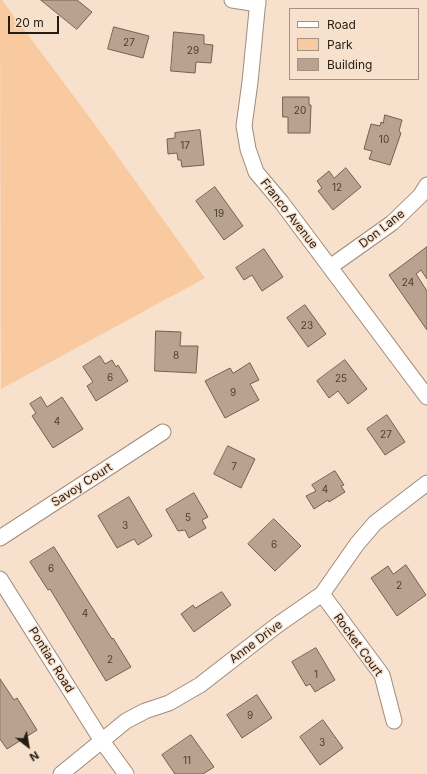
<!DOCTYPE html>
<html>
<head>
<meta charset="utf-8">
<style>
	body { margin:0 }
	#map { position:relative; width:427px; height:774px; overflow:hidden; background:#f7e0cc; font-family:Inter,sans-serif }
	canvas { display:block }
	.legend { position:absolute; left:289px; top:8px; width:130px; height:72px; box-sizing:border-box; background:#f7e0cc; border:1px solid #a39283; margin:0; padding:5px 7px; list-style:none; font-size:12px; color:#251d15 }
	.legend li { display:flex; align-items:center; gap:8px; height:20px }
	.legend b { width:20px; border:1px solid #a39283 }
	.north { position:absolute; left:8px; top:726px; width:40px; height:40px; -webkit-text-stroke:3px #f7e0cc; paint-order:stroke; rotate:149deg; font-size:11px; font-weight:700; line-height:16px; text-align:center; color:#251d15 }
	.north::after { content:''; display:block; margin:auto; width:14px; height:18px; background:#251d15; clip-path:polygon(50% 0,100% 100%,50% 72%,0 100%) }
	.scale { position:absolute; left:8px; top:16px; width:51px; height:18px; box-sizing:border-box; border:2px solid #251d15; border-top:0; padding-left:5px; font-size:12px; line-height:14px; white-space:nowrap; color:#251d15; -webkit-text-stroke:3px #f7e0cc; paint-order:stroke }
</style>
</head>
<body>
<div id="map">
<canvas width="427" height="774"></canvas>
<ul class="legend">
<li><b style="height:5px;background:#fff"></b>Road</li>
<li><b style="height:11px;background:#f9c99f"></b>Park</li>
<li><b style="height:11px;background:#b9a390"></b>Building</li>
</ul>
<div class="north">N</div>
<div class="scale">20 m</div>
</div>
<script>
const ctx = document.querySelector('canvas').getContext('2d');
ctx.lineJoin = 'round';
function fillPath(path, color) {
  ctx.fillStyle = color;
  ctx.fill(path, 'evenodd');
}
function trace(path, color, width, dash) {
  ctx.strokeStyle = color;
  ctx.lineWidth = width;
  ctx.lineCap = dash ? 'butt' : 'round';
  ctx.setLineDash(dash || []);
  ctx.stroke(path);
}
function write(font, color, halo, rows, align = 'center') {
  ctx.font = font + ' Inter,sans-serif';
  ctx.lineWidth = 3;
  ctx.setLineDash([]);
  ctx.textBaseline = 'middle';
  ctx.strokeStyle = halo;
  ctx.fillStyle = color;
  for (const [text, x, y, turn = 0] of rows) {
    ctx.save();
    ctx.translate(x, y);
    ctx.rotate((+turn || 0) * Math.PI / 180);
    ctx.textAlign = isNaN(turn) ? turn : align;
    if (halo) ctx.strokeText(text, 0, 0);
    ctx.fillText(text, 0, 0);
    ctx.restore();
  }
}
fillPath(new Path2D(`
	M 0,0 L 2,0 L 90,118 L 205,278 L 1,389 Z`), '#f9c99f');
const building = new Path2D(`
	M 41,0 L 77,0 L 92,12 L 77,29 Z
	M 114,27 L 149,36 L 143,58 L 108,49 Z
	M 174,32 L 204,35 L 204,44 L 213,45 L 211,63 L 196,62 L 195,73 L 171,71 Z
	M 283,97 L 309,97 L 309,105 L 311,105 L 310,133 L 288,133 L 288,117 L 283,117 Z
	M 385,115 L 402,120 L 399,131 L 401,133 L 390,165 L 369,159 L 372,151 L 364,149 L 371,124 L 380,126 L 381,122 L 383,123 Z
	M 200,130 L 204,165 L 182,167 L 181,160 L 178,160 L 177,153 L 168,154 L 167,139 L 175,138 L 175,133 Z
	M 346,168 L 361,187 L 333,210 L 318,191 L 322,188 L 317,181 L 329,171 L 334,178 Z
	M 215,187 L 243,226 L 224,240 L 196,201 Z
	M 427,247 L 427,279 L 421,270 L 416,274 L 427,291 L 427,330 L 389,275 L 412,258 Z
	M 264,249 L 283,277 L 262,291 L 252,275 L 244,280 L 236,268 Z
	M 305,305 L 326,334 L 308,347 L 287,318 Z
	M 156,331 L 181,332 L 180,346 L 198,346 L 196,373 L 155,371 Z
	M 100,356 L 105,364 L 112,360 L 116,367 L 118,365 L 128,381 L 96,401 L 87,386 L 93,382 L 83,367 Z
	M 345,360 L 367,389 L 348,404 L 338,391 L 329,398 L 317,381 Z
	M 250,363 L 259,380 L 250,384 L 259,400 L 225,418 L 205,381 L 230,368 L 233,373 Z
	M 41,397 L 47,407 L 62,397 L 83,429 L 53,448 L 32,416 L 36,413 L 30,404 Z
	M 387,415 L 405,442 L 385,455 L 367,429 Z
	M 228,446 L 255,459 L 241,488 L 214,474 Z
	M 335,471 L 344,485 L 341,486 L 345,492 L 329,502 L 328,500 L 314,509 L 306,496 L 316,491 L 312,485 Z
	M 194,493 L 208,517 L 202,520 L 206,528 L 189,538 L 185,530 L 178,531 L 166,510 Z
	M 129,497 L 152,536 L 138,545 L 134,539 L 117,548 L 98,516 Z
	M 274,519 L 301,546 L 275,571 L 248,544 Z
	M 54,547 L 112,639 L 113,638 L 131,667 L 106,681 L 50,589 L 48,590 L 30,562 Z
	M 406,565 L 426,595 L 397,616 L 371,578 L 388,566 L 393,574 Z
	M 222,592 L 231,605 L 194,632 L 181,614 L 193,605 L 195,608 Z
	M 316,648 L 335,680 L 315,692 L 310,684 L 306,686 L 292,662 Z
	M 0,679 L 14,700 L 17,698 L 37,730 L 7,749 L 0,739 Z
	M 257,695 L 272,718 L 242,738 L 227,715 Z
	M 323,720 L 343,748 L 320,765 L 300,737 Z
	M 191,735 L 214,767 L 203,774 L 175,774 L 162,755 Z`);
fillPath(building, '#b9a390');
trace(building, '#74604f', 1);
const minor = new Path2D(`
	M 232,0 L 258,4
	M 258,0 L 250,82 L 244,126 L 248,149 L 256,172 L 282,203 L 427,397
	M 330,267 L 392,223 L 420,196 L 427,185
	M 0,538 L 163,432
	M 0,579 L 102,741 L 126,774
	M 322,594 L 382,675 L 394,721
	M 61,774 L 126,721 L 145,711 L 169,703 L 200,685 L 276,626 L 322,594 L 357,544 L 375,523 L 427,483`);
trace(minor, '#a18b79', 17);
trace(minor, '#fff', 15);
write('10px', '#4a3e34', null, [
	["27",129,43],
	["29",193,51],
	["20",300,111],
	["10",384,140],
	["17",185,146],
	["12",337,188],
	["19",219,214],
	["24",408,283],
	["23",307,326],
	["8",176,356],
	["6",110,378],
	["25",341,379],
	["9",233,393],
	["4",57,422],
	["27",386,435],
	["7",234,467],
	["4",325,490],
	["5",188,518],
	["3",125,526],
	["6",274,545],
	["6",51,569],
	["2",399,586],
	["4",85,614],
	["2",110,660],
	["1",316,675],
	["9",250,716],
	["3",322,743],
	["11",187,761]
]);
write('12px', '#251d15', '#f7e0cc', [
	["Franco Avenue",289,214,52],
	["Don Lane",382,229,-38],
	["Savoy Court",82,485,-33],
	["Anne Drive",256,642,-37],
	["Rocket Court",358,645,54],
	["Pontiac Road",51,660,58]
]);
</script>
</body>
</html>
